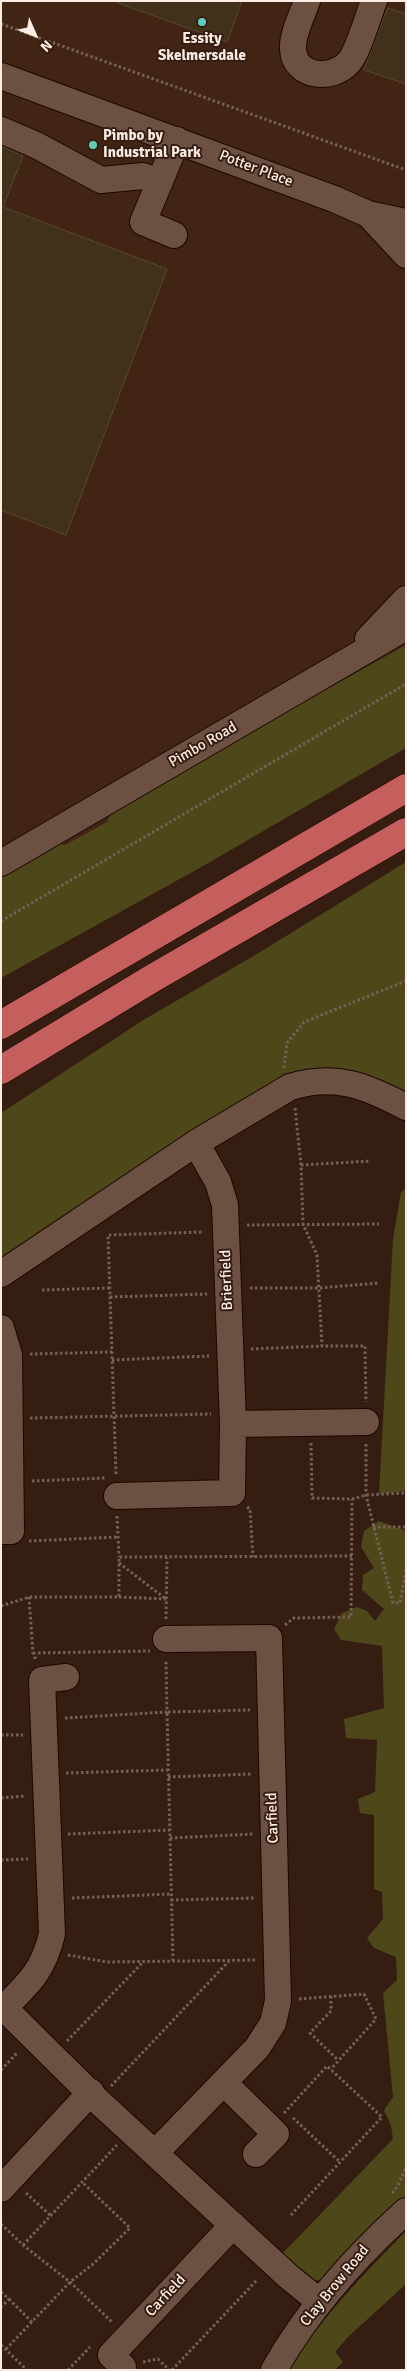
<!DOCTYPE html>
<html>
<head>
<meta charset="utf-8">
<style>
	body { margin:0 }
	#map { position:relative; width:407px; height:2371px; overflow:hidden; background:#351e11; font-family:Signika,sans-serif }
	canvas { display:block }
	.frame { position:absolute; inset:0; border:2px solid #fdece4; pointer-events:none }
	.north { position:absolute; left:10px; top:10px; width:50px; height:50px; -webkit-text-stroke:4px #351e11; paint-order:stroke; rotate:134deg; font-size:14px; font-weight:700; line-height:20px; text-align:center; color:#fdece4 }
	.north::after { content:''; display:block; margin:auto; width:18px; height:22px; background:#fdece4; clip-path:polygon(50% 0,100% 100%,50% 72%,0 100%) }
</style>
</head>
<body>
<div id="map">
<canvas width="407" height="2371"></canvas>
<div class="frame"></div>
<div class="north">N</div>
</div>
<script>
const ctx = document.querySelector('canvas').getContext('2d');
ctx.lineJoin = 'round';
function fillPath(path, color) {
  ctx.fillStyle = color;
  ctx.fill(path, 'evenodd');
}
function trace(path, color, width, dash) {
  ctx.strokeStyle = color;
  ctx.lineWidth = width;
  ctx.lineCap = dash ? 'butt' : 'round';
  ctx.setLineDash(dash || []);
  ctx.stroke(path);
}
function write(font, color, halo, rows, align = 'center') {
  ctx.font = font + ' Signika,sans-serif';
  ctx.lineWidth = 4;
  ctx.setLineDash([]);
  ctx.textBaseline = 'middle';
  ctx.strokeStyle = halo;
  ctx.fillStyle = color;
  for (const [text, x, y, turn = 0] of rows) {
    ctx.save();
    ctx.translate(x, y);
    ctx.rotate((+turn || 0) * Math.PI / 180);
    ctx.textAlign = isNaN(turn) ? turn : align;
    if (halo) ctx.strokeText(text, 0, 0);
    ctx.fillText(text, 0, 0);
    ctx.restore();
  }
}
fillPath(new Path2D(`
	M 1,1 L 406,1 L 406,663 L 1,894 Z`), '#412414');
fillPath(new Path2D(`
	M 406,645 L 406,748 L 205,865 L 1,978 L 1,873 L 56,842 L 65,845 L 107,822 L 114,808 Z
	M 406,862 L 406,1091 L 330,1069 L 1,1258 L 1,1113 L 145,1019 L 257,954 Z
	M 406,1189 L 406,1491 L 379,1494 L 393,1239 L 401,1192 Z
	M 379,1521 L 406,1531 L 406,2198 L 335,2272 C 307,2292 300,2274 283,2253 L 393,2139 L 391,2125 L 384,2110 L 393,2097 L 383,1993 L 397,1980 L 396,1957 L 374,1948 L 367,1938 L 383,1919 L 382,1892 L 374,1889 L 374,1815 L 360,1813 L 358,1799 L 375,1792 L 377,1740 L 346,1738 L 344,1719 L 384,1708 L 382,1646 L 341,1640 L 334,1629 L 342,1613 L 357,1607 L 367,1611 L 375,1621 L 384,1609 L 362,1590 L 363,1575 L 374,1568 L 361,1547 L 364,1531 Z
	M 406,2231 L 406,2284 L 348,2337 L 335,2352 L 343,2362 L 335,2370 L 288,2370 C 321,2318 363,2275 406,2231 Z`), '#4e471a');
const building = new Path2D(`
	M 118,1 L 242,1 L 227,42 L 118,3 Z
	M 388,8 L 406,14 L 406,84 L 364,70 Z
	M 1,146 L 23,156 L 3,207 L 167,269 L 66,535 L 1,510 Z`);
fillPath(building, '#41311a');
trace(building, '#594831', 1);
const minor = new Path2D(`
	M 307,1 C 302,16 292,34 293,49 C 294,78 333,81 349,62 C 358,52 368,16 374,1
	M 1,76 L 334,199 L 368,214 L 406,222
	M 1,130 L 36,145 L 101,180 L 143,176 L 160,182
	M 368,214 L 406,255
	M 174,235 L 143,222 L 177,140
	M 368,639 L 406,599
	M 1,863 L 406,627
	M 1,1274 L 196,1143 L 290,1087 C 336,1073 366,1086 406,1107
	M 1,1328 L 9,1355 L 11,1531 L 1,1531
	M 233,1424 L 366,1422
	M 117,1496 L 232,1493 L 233,1424 L 225,1205 L 218,1182 L 196,1143
	M 1,2005 L 97,2100 L 289,2277 L 320,2302
	M 4,2008 C 30,1982 43,1971 52,1934 L 42,1680 L 66,1677
	M 224,2083 L 276,2134 L 256,2154
	M 156,2152 L 257,2048 L 273,2023 L 278,2001 L 269,1638 L 166,1639
	M 1,2189 L 91,2092
	M 123,2367 L 111,2355 L 233,2225
	M 274,2370 C 308,2310 355,2257 406,2211`);
const highway = new Path2D(`
	M 1,1025 L 406,788
	M 1,1070 L 153,978 L 406,832`);
trace(minor, '#1c0700', 28);
trace(highway, '#1c0700', 29);
trace(new Path2D(`
	M 1,24 L 406,170
	M 1,921 L 406,684
	M 284,1068 L 287,1043 L 304,1022 L 406,981
	M 295,1108 L 301,1165 L 303,1224 L 317,1255 L 322,1346 L 365,1346 L 366,1402
	M 301,1165 L 371,1161
	M 247,1225 L 379,1224
	M 250,1288 L 319,1288 L 379,1283
	M 42,1290 L 110,1288
	M 110,1297 L 207,1294
	M 251,1349 L 322,1346
	M 30,1354 L 112,1352
	M 112,1360 L 209,1356
	M 30,1418 L 211,1414
	M 311,1443 L 312,1498 L 352,1499 L 366,1495 L 406,1493
	M 366,1444 L 366,1495 L 393,1603 L 400,1603 L 406,1570
	M 116,1474 L 108,1235 L 204,1232
	M 32,1481 L 105,1478
	M 247,1507 L 250,1509 L 253,1557
	M 117,1516 L 119,1557
	M 373,1527 L 406,1527
	M 29,1541 L 118,1537
	M 119,1563 L 166,1599
	M 29,1597 L 33,1653 L 36,1660
	M 119,1597 L 166,1599
	M 1,1606 L 29,1597 L 119,1597 L 119,1557 L 352,1556
	M 166,1619 L 167,1558
	M 285,1625 L 294,1618 L 351,1617 L 352,1499
	M 33,1653 L 150,1651
	M 65,1718 L 167,1712 L 166,1661
	M 1,1735 L 23,1735
	M 66,1773 L 168,1770
	M 168,1777 L 253,1774
	M 1,1798 L 26,1796
	M 68,1834 L 170,1830
	M 170,1838 L 254,1834
	M 1,1860 L 28,1859
	M 72,1898 L 171,1894
	M 171,1900 L 256,1898
	M 68,1955 L 107,1962 L 256,1960
	M 173,1961 L 167,1712 L 250,1710
	M 331,1996 L 331,2011 L 310,2033 L 338,2060
	M 299,1999 L 364,1994 L 376,2019 L 331,2069
	M 67,2041 L 143,1962
	M 1,2070 L 18,2052
	M 111,2086 L 229,1961
	M 284,2113 L 327,2066 L 382,2117 L 290,2216
	M 293,2118 L 340,2162
	M 26,2193 L 51,2216
	M 392,2193 L 397,2187 L 406,2168
	M 1,2224 L 23,2245 L 70,2282 L 112,2322
	M 23,2245 L 117,2145
	M 1,2292 L 9,2299 L 1,2307
	M 9,2299 L 32,2322
	M 1,2345 L 27,2370
	M 6,2349 L 70,2282 L 92,2265 L 130,2228 L 82,2182
	M 143,2362 L 158,2359 L 169,2370
	M 68,2370 L 90,2347
	M 172,2370 L 256,2281`), '#766055', 3, [2.5, 2.5]);
trace(minor, '#6c5143', 26);
trace(highway, '#c45f5e', 28);
for (const [x, y, r, color] of [
	[202,22,5,"#5eceb8"],
	[93,145,5,"#5eceb8"]
]) {
  const dot = new Path2D();
  dot.arc(x, y, r, 0, 2 * Math.PI);
  ctx.fillStyle = color;
  ctx.fill(dot);
  trace(dot, '#351e11', 2);
}
write('bold 15px', '#fdece4', '#351e11', [
	["Essity",202,39],
	["Skelmersdale",202,56],
	["Pimbo by",103,136,"left"],
	["Industrial Park",103,153,"left"]
]);
write('15px', '#fdece4', '#351e11', [
	["Potter Place",256,169,21],
	["Pimbo Road",203,745,-30],
	["Brierfield",227,1280,-92],
	["Carfield",273,1818,-92],
	["Clay Brow Road",335,2286,-51],
	["Carfield",166,2296,-47]
]);
</script>
</body>
</html>
